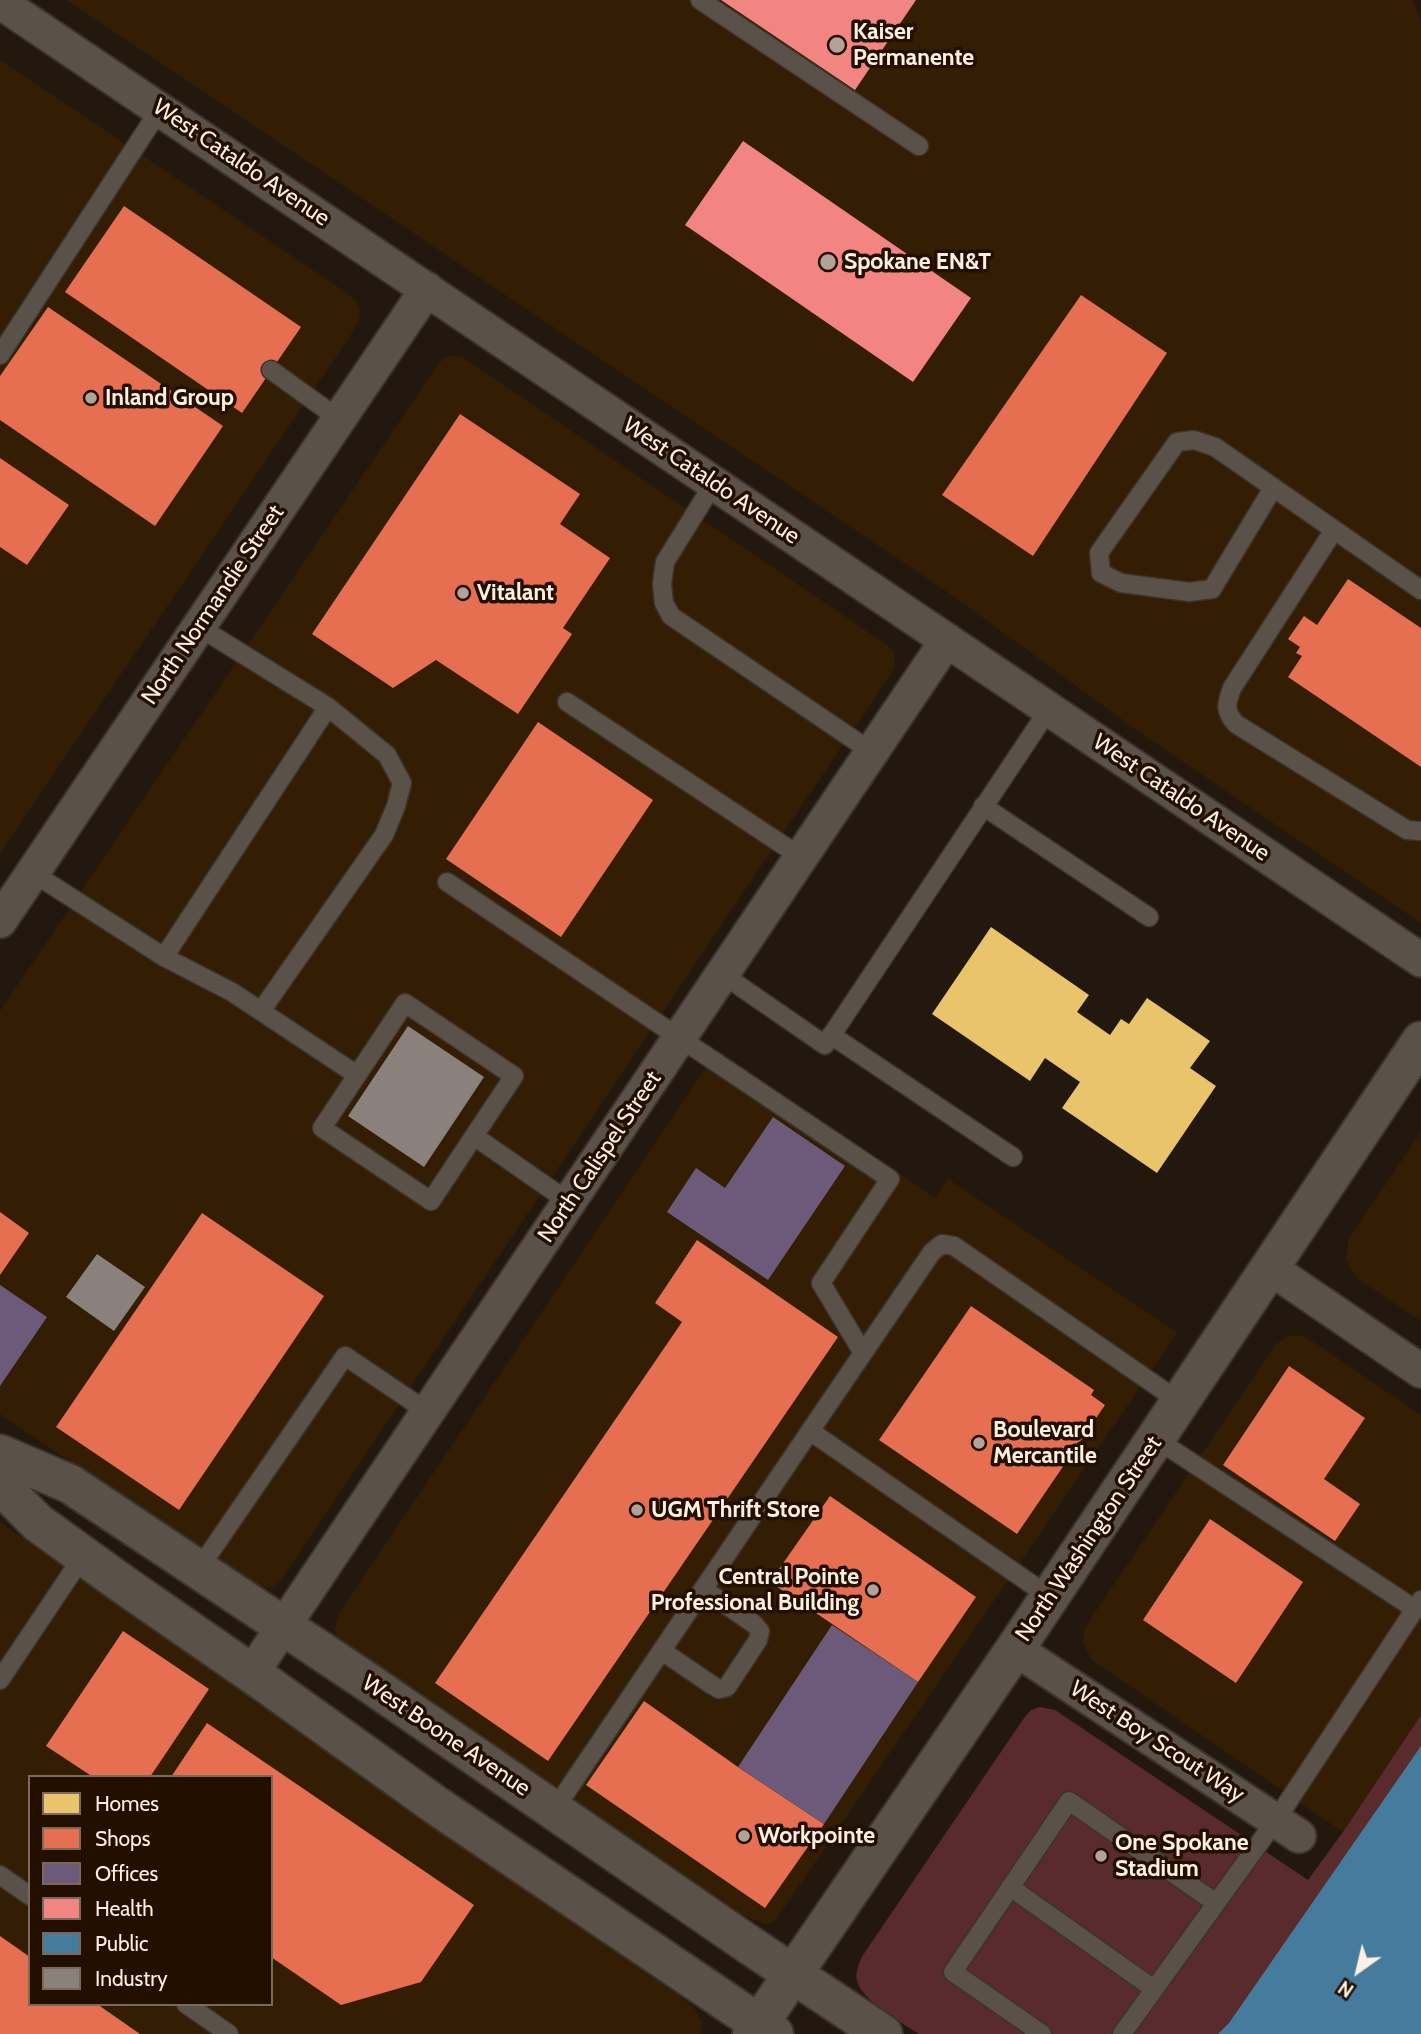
<!DOCTYPE html>
<html>
<head>
<meta charset="utf-8">
<style>
	body { margin:0 }
	#map { position:relative; width:1421px; height:2034px; overflow:hidden; background:#23180d; font-family:Cabin,sans-serif }
	canvas { display:block }
	.legend { position:absolute; left:28px; top:1775px; width:245px; height:231px; box-sizing:border-box; background:#220f00; border:2px solid #7a695a; margin:0; padding:9px 12px; list-style:none; font-size:21px; color:#fdefe2 }
	.legend li { display:flex; align-items:center; gap:14px; height:35px }
	.legend b { width:35px; border:2px solid #7a695a }
	.north { position:absolute; left:1323px; top:1936px; width:70px; height:70px; -webkit-text-stroke:5px #220f00; paint-order:stroke; rotate:214deg; font-size:19px; font-weight:700; line-height:28px; text-align:center; color:#fdefe2 }
	.north::after { content:''; display:block; margin:auto; width:24px; height:32px; background:#fdefe2; clip-path:polygon(50% 0,100% 100%,50% 72%,0 100%) }
</style>
</head>
<body>
<div id="map">
<canvas width="1421" height="2034"></canvas>
<ul class="legend">
<li><b style="height:19px;background:#e9c46a"></b>Homes</li>
<li><b style="height:19px;background:#e76f51"></b>Shops</li>
<li><b style="height:19px;background:#6d597a"></b>Offices</li>
<li><b style="height:19px;background:#f28482"></b>Health</li>
<li><b style="height:19px;background:#457b9d"></b>Public</li>
<li><b style="height:19px;background:#8a817c"></b>Industry</li>
</ul>
<div class="north">N</div>
</div>
<script>
const ctx = document.querySelector('canvas').getContext('2d');
ctx.lineJoin = 'round';
function fillPath(path, color) {
  ctx.fillStyle = color;
  ctx.fill(path, 'evenodd');
}
function trace(path, color, width, dash) {
  ctx.strokeStyle = color;
  ctx.lineWidth = width;
  ctx.lineCap = dash ? 'butt' : 'round';
  ctx.setLineDash(dash || []);
  ctx.stroke(path);
}
function write(font, color, halo, rows, align = 'center') {
  ctx.font = font + ' Cabin,sans-serif';
  ctx.lineWidth = 7;
  ctx.setLineDash([]);
  ctx.textBaseline = 'middle';
  ctx.strokeStyle = halo;
  ctx.fillStyle = color;
  for (const [text, x, y, turn = 0] of rows) {
    ctx.save();
    ctx.translate(x, y);
    ctx.rotate((+turn || 0) * Math.PI / 180);
    ctx.textAlign = isNaN(turn) ? turn : align;
    if (halo) ctx.strokeText(text, 0, 0);
    ctx.fillText(text, 0, 0);
    ctx.restore();
  }
}
fillPath(new Path2D(`
	M 67,0 L 1413,0 L 1421,23 L 1421,923 L 1145,736 L 949,593 Z
	M 0,60 L 338,287 L 356,301 L 360,310 L 359,320 L 350,336 L 0,853 Z
	M 451,356 L 462,357 L 887,645 L 893,651 L 895,661 L 893,670 L 281,1580 L 273,1587 L 261,1588 L 250,1583 L 0,1414 L 0,1011 L 437,366 L 444,358 Z
	M 718,1050 L 935,1198 L 948,1179 L 1177,1333 L 775,1921 L 766,1924 L 738,1914 L 342,1646 L 336,1637 L 335,1627 L 340,1612 Z
	M 1421,1132 L 1421,1321 L 1357,1278 L 1346,1259 L 1349,1239 Z
	M 1299,1335 L 1312,1341 L 1421,1415 L 1421,1715 L 1343,1832 L 1092,1660 L 1083,1643 L 1084,1629 L 1276,1344 L 1287,1337 Z
	M 0,1522 L 674,1992 L 694,2008 L 702,2022 L 701,2034 L 0,2034 ZM 30,1777 L 271,1777 L 271,2004 L 30,2004 Z`), '#341e03');
fillPath(new Path2D(`
	M 1040,1707 L 1055,1710 L 1308,1880 L 1343,1832 L 1421,1715 L 1421,2034 L 919,2034 C 903,2023 862,2001 857,1981 C 855,1972 859,1963 863,1955 L 1024,1718 L 1031,1710 Z`), '#592b2c');
fillPath(new Path2D(`
	M 991,927 L 1089,995 L 1077,1012 L 1110,1035 L 1121,1019 L 1129,1024 L 1147,998 L 1210,1041 L 1190,1068 L 1216,1086 L 1157,1173 L 1062,1108 L 1080,1082 L 1045,1058 L 1030,1081 L 932,1014 Z`), '#e9c46a');
fillPath(new Path2D(`
	M 124,206 L 301,327 L 242,413 L 65,292 Z
	M 1081,295 L 1167,353 L 1033,556 L 942,495 Z
	M 48,307 L 223,426 L 155,526 L 0,420 L 0,376 Z
	M 460,414 L 580,494 L 560,524 L 610,558 L 563,628 L 572,634 L 518,714 L 436,660 L 393,688 L 312,634 Z
	M 0,458 L 69,505 L 27,565 L 0,547 Z
	M 1348,579 L 1421,628 L 1421,767 L 1288,677 L 1302,656 L 1296,653 L 1300,647 L 1288,639 L 1304,616 L 1317,625 Z
	M 538,722 L 653,800 L 561,937 L 446,859 Z
	M 0,1212 L 29,1233 L 0,1275 Z
	M 202,1213 L 324,1296 L 179,1510 L 56,1427 Z
	M 697,1240 L 838,1337 L 548,1761 L 435,1683 L 682,1322 L 655,1303 Z
	M 971,1306 L 1094,1390 L 1091,1395 L 1105,1405 L 1017,1534 L 879,1440 Z
	M 1289,1366 L 1365,1418 L 1324,1479 L 1360,1504 L 1335,1541 L 1223,1465 Z
	M 830,1496 L 976,1597 L 918,1682 L 770,1582 Z
	M 1210,1519 L 1303,1582 L 1236,1683 L 1143,1620 Z
	M 123,1631 L 209,1689 L 150,1777 L 93,1777 L 46,1746 Z
	M 644,1701 L 738,1767 L 824,1824 L 765,1908 L 586,1785 Z
	M 207,1723 L 474,1905 L 421,1982 L 341,2005 L 271,1957 L 271,1777 L 171,1777 Z
	M 0,1936 L 30,1957 L 30,2004 L 97,2004 L 140,2034 L 0,2034 Z`), '#e76f51');
fillPath(new Path2D(`
	M 773,1117 L 845,1166 L 768,1280 L 667,1212 L 696,1168 L 725,1188 Z
	M 0,1285 L 47,1317 L 0,1386 Z
	M 832,1625 L 918,1682 L 824,1824 L 738,1767 Z`), '#6d597a');
fillPath(new Path2D(`
	M 721,0 L 916,0 L 855,90 Z
	M 743,141 L 971,298 L 913,382 L 685,225 Z`), '#f28482');
fillPath(new Path2D(`
	M 1421,1746 L 1421,2034 L 1218,2034 L 1229,2023 Z`), '#457b9d');
fillPath(new Path2D(`
	M 408,1026 L 484,1077 L 424,1167 L 348,1116 Z
	M 97,1254 L 145,1287 L 114,1331 L 66,1297 Z`), '#8a817c');
const lane = new Path2D(`
	M 700,0 L 919,146
	M 0,355 L 160,109
	M 271,370 L 339,419
	M 714,483 L 665,562 L 662,584 L 664,603 L 671,616 L 872,752
	M 1273,488 L 1212,589 L 1189,592 L 1121,583 L 1101,573 L 1099,553 L 1177,442 L 1194,440 L 1215,447 L 1421,590
	M 1334,530 L 1232,688 C 1226,705 1224,710 1236,724 L 1407,830 L 1421,831
	M 199,627 L 328,707 L 387,755 L 402,783 L 396,806 L 384,835 L 261,1011
	M 567,702 L 801,857
	M 983,806 L 1149,917
	M 33,873 L 164,957 L 232,992 L 357,1075
	M 447,882 L 890,1179 L 821,1283 L 863,1353
	M 164,957 L 328,707
	M 722,974 L 825,1045 L 1049,709
	M 831,1035 L 1013,1157
	M 474,1136 L 431,1201 L 322,1128 L 405,1003 L 514,1076 L 474,1136 L 569,1202
	M 810,1431 L 932,1252 L 942,1244 L 954,1246 L 1180,1402
	M 1156,1439 L 1415,1609
	M 198,1570 L 345,1356 L 428,1412
	M 662,1651 L 712,1685 L 719,1689 L 727,1687 L 758,1640 L 760,1631 L 754,1624 L 703,1589
	M 0,1680 L 83,1556
	M 554,1810 L 810,1431 L 1050,1597
	M 0,1875 L 30,1896
	M 1010,1887 L 1154,1989
	M 186,2004 L 229,2034
	M 1042,2034 L 953,1972 L 1069,1801 L 1216,1903
	M 1122,2034 L 1276,1820 L 1421,1600`);
const street = new Path2D(`
	M 0,2 L 1421,960
	M 0,921 L 427,289
	M 1270,1268 L 1421,1371
	M 1015,1649 L 1299,1836
	M 252,1673 L 947,640`);
const secondary = new Path2D(`
	M 0,1454 L 70,1484 L 372,1685 L 748,1944 L 883,2034
	M 0,1485 L 38,1523 L 124,1585 L 261,1680 L 437,1806 L 774,2034
	M 752,2034 L 1015,1649 L 1421,1041`);
trace(lane, '#3c332c', 21);
trace(street, '#3c332c', 37);
trace(secondary, '#3c332c', 42);
trace(lane, '#5a5148', 18);
trace(street, '#5a5148', 33);
trace(secondary, '#5a5148', 38);
for (const [x, y, r, color] of [
	[837,45,9,"#b1a497"],
	[828,262,9,"#b1a497"],
	[91,398,7,"#b1a497"],
	[463,593,7,"#b1a497"],
	[979,1443,7,"#b1a497"],
	[637,1510,7,"#b1a497"],
	[873,1590,7,"#b1a497"],
	[744,1836,7,"#b1a497"],
	[1101,1856,7,"#b1a497"]
]) {
  const dot = new Path2D();
  dot.arc(x, y, r, 0, 2 * Math.PI);
  ctx.fillStyle = color;
  ctx.fill(dot);
  trace(dot, '#220f00', 2.5);
}
write('bold 23px', '#fdefe2', '#220f00', [
	["Kaiser",853,32],
	["Permanente",853,58],
	["Spokane EN&T",844,262],
	["Inland Group",105,398],
	["Vitalant",477,593],
	["Boulevard",993,1430],
	["Mercantile",993,1456],
	["UGM Thrift Store",651,1510],
	["Central Pointe",859,1577,"right"],
	["Professional Building",859,1603,"right"],
	["Workpointe",758,1836],
	["One Spokane",1115,1843],
	["Stadium",1115,1869]
], 'left');
write('23px', '#fdefe2', '#220f00', [
	["West Cataldo Avenue",241,163,34],
	["West Cataldo Avenue",711,481,34],
	["North Normandie Street",213,605,-56],
	["West Cataldo Avenue",1181,798,34],
	["North Calispel Street",600,1157,-56],
	["North Washington Street",1089,1539,-56],
	["West Boone Avenue",446,1736,34],
	["West Boy Scout Way",1157,1742,33]
]);
</script>
</body>
</html>
